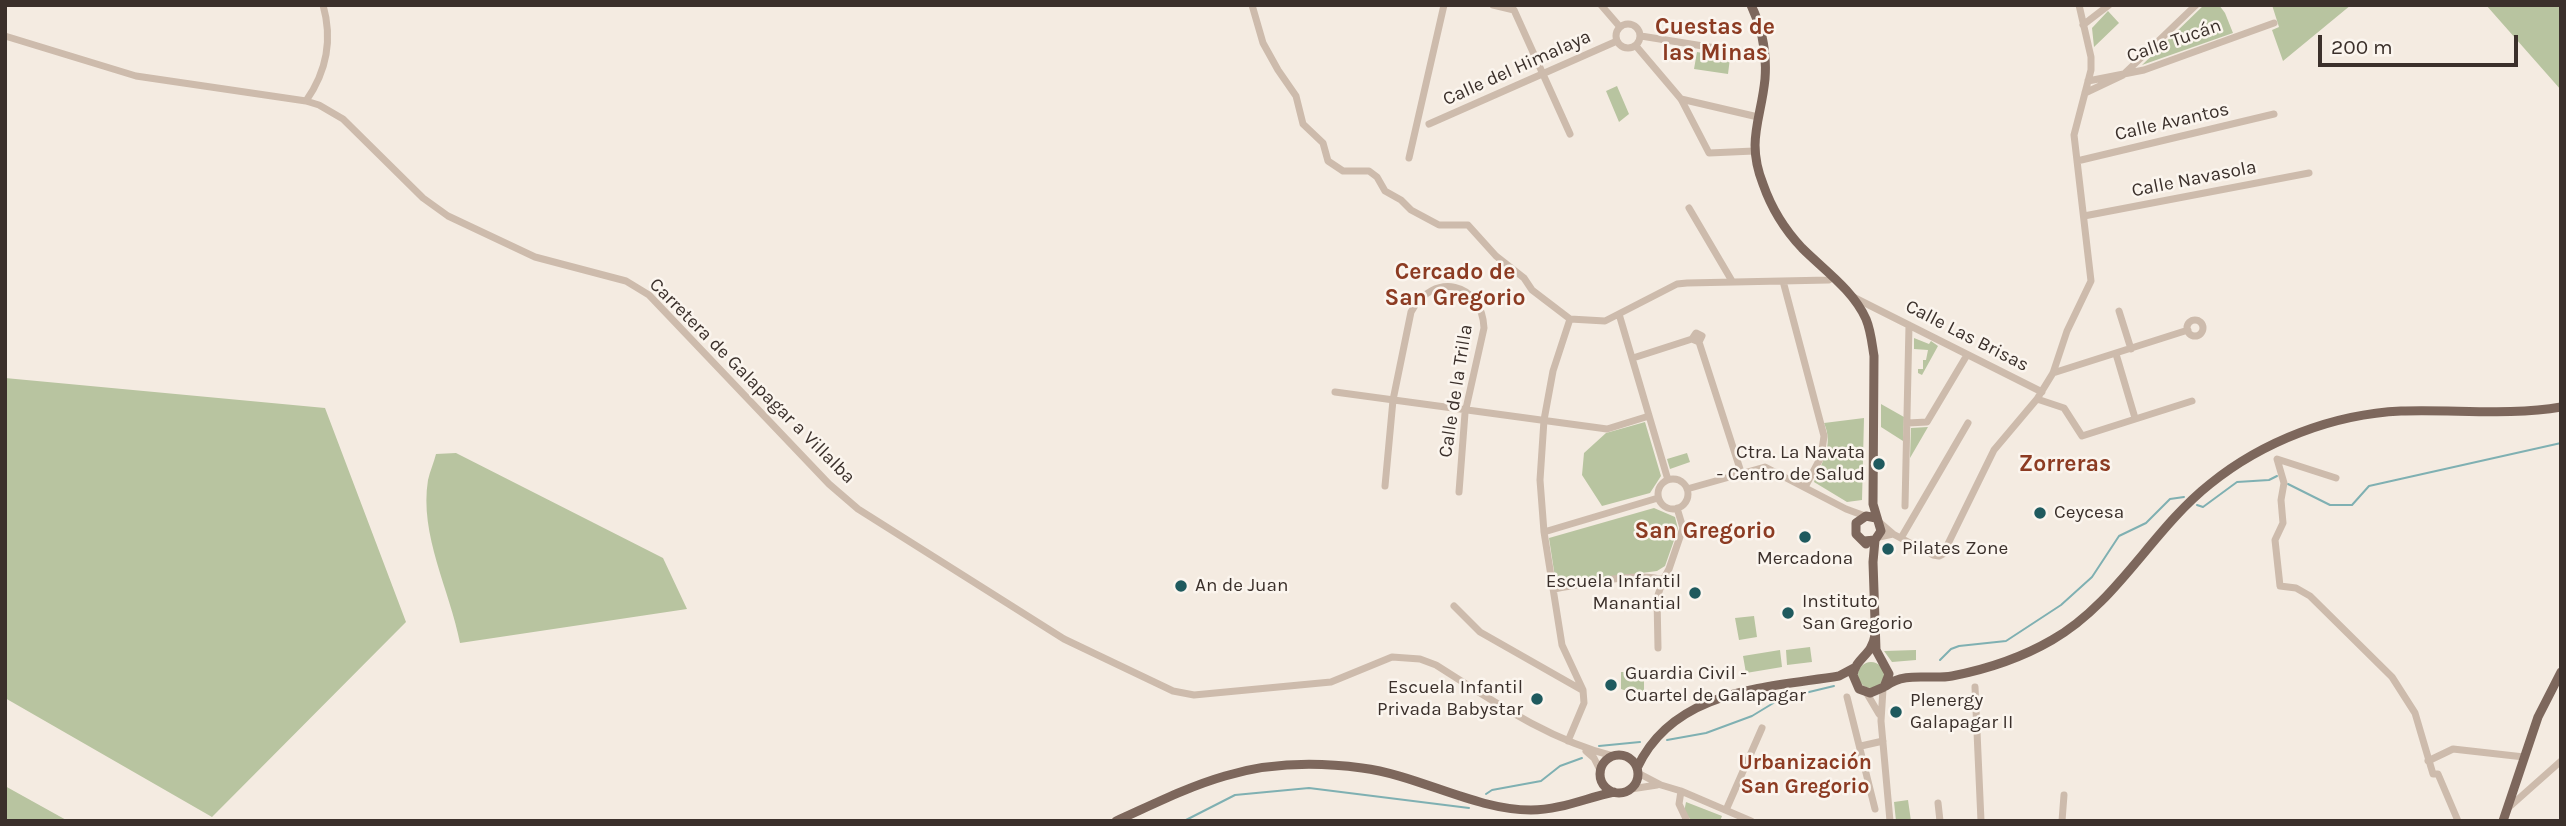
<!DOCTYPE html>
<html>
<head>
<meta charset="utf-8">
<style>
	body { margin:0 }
	#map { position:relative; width:2566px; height:826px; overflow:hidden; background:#f4ebe1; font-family:Karla,sans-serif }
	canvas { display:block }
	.frame { position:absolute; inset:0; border:7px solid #3b302b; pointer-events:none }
	.scale { position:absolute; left:2318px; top:35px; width:200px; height:32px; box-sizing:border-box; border:4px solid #3b302b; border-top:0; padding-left:9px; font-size:21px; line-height:24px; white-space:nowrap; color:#3b302b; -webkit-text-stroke:5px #fbf5ee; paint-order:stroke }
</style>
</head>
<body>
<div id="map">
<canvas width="2566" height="826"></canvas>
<div class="frame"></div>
<div class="scale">200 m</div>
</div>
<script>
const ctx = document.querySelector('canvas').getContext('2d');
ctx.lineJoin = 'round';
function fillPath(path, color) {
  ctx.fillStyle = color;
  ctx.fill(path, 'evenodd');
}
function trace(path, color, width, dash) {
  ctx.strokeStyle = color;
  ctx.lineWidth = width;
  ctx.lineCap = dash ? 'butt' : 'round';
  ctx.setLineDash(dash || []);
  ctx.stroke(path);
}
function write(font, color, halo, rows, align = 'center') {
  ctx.font = font + ' Karla,sans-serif';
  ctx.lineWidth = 5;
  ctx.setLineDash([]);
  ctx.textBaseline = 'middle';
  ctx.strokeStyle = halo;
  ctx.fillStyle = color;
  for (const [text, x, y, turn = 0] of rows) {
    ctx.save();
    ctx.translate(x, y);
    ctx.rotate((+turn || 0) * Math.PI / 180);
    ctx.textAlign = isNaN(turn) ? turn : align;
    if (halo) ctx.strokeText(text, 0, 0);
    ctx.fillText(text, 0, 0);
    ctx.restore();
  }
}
fillPath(new Path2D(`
	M 2204,5 L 2219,5 L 2225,13 L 2233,33 L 2142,65 Z
	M 2272,5 L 2351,5 L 2283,61 L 2272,30 L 2279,27 Z
	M 2486,5 L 2561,5 L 2561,90 Z
	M 2108,11 L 2119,23 L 2094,47 L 2092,28 Z
	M 1697,52 L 1730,58 L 1728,74 L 1694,69 Z
	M 1617,86 L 1629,114 L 1619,122 L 1606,91 Z
	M 1914,338 L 1929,344 L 1931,341 L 1938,346 L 1922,375 L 1918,373 L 1918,369 L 1923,369 L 1923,360 L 1926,360 L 1928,350 L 1914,349 Z
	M 5,378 L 325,408 L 406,622 L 212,817 L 5,698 Z
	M 1881,404 L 1904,417 L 1903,441 L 1881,427 Z
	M 1864,418 L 1862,500 L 1847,502 L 1814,482 C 1822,461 1834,446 1824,423 Z
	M 1645,422 L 1661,476 L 1650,493 L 1602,506 L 1582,475 L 1584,453 L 1606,433 Z
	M 1928,427 L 1910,458 L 1911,428 Z
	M 456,453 L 663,558 L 687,609 L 460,643 C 450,590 419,535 428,480 C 430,471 434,462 436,454 Z
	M 1687,453 L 1690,462 L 1670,469 L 1667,459 Z
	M 1654,508 L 1675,517 L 1678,529 L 1665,566 L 1657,571 L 1556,584 L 1549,538 Z
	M 1754,616 L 1757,637 L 1739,640 L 1735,618 Z
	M 1810,647 L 1812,662 L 1787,665 L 1786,650 Z
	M 1780,650 L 1782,667 L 1746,673 L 1743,656 Z
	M 1916,650 L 1916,660 L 1892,662 L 1884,651 Z
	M1858 675a13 13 0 1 1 26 0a13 13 0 1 1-26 0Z
	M 1621,672 L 1644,672 L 1644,697 L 1621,689 Z
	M 5,786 L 68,821 L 5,821 Z
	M 1908,800 L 1911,821 L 1896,821 L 1894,802 Z
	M 1686,802 L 1722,816 L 1720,821 L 1692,821 L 1684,812 Z`), '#b8c4a0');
trace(new Path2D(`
	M 2288,484 L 2330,505 L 2352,505 L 2369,486 L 2561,443
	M 2197,505 L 2203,507 L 2237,482 L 2269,480 L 2277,476
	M 1940,660 L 1951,649 L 1959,646 L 2006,641 L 2061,605 L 2092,577 L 2119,536 L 2146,523 L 2170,499 L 2184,497
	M 1667,740 L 1706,733 L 1752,716 L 1780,699 L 1834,686
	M 1599,746 L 1640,742
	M 1486,794 L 1492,790 L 1541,781 L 1560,766 L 1582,758
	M 1184,821 L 1235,795 L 1309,788 L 1469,808`), '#7fb0b2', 2);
trace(new Path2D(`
	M 1252,5 L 1263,43 L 1278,70 L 1296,96 L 1303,124 L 1323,143 L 1328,161 L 1343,171 L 1369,171 L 1377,177 L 1385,191 L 1401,200 L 1411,210 L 1439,225 L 1468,225 L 1496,256 L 1524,278 L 1532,290 L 1570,319
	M 1493,5 L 1514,10 L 1570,134
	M 1601,5 L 1620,27
	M1616 36a12 12 0 1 1 24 0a12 12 0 1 1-24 0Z
	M 2083,25 L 2109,5
	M 5,36 L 136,76 L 306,101 L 319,105 L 343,119 L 423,198 L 448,216 L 535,257 L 626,281 L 649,295 L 829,484 L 858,509 L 1064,639 L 1173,691 L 1194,695 L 1331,682 L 1392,657 L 1420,659 L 1436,665 C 1493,701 1547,739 1613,756
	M 1641,36 L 1765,56
	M 1636,46 L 1681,99 L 1709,153 L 1754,151
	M 2088,81 L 2144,70 L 2274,23
	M 2085,93 L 2123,75 L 2196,5
	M 1681,99 L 1758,117
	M 306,101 C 327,71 333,40 323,5
	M 1429,124 L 1617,41
	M 1409,158 L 1444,5
	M 2077,161 L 2274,114
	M 1689,208 L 1732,281
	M 2084,216 L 2309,173
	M 1783,281 L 1824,436 L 1821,457 L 1805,487
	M 1853,297 L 2042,392
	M 2119,311 L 2131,349
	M 1619,314 L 1668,480
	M 1570,319 L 1605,321 L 1677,284 L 1687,283 L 1829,280 L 1833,277
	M2187 328a8 8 0 1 1 16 0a8 8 0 1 1-16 0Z
	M 1699,342 L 1702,336 L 1696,333 L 1692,339 L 1699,342 L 1741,472
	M 2116,354 L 2135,418
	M 1633,358 L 1692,339
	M 2053,373 L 2188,330
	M 1335,392 L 1607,429 L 1649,416
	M 2037,399 L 2064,408 L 2082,436 L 2192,401
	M 1908,423 L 1927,422 L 1967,355
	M 2336,478 L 2277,459 L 2284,483 L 2281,500 L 2283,523 L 2275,540 L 2280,586 L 2296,588 L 2310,596 L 2392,677 L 2415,713 L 2433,774 L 2438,774 L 2458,821
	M1658 494a15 15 0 1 1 30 0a15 15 0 1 1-30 0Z
	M 1385,486 L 1393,400 L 1411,312 C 1433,271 1482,282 1484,328 L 1465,413 L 1459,492
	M 1687,489 L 1765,467 L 1846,509 L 1865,516
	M 1905,506 L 1909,325
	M 1544,532 L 1658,498
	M 1893,534 L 1933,555 L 1939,556 L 1943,554 L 1994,450 L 2037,399 L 2053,373 L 2067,331 L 2091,281 L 2074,135 L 2091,70 L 2091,57 L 2079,5
	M 1879,537 L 1893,534 L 1879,522
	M 1901,538 L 1968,423
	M 1663,580 L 1669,569 L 1683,528 L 1677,508
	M 1553,589 C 1581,585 1637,571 1663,580 L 1657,598 L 1658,648
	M 1454,606 L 1480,632 L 1582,690
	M 1975,687 L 1981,821
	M 1883,689 L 1881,721 L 1890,821
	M 1866,692 L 1879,714
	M 1847,697 L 1875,809
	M 1568,741 L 1584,703 L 1583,690 L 1562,645 L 1544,532 L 1540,480 L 1544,420 L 1553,371 L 1570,319
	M 1861,746 L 1883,741
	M 1586,751 L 1594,758 L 1601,772
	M 2428,761 L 2453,749 L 2524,757
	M 1638,773 L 1661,785 L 1681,791 L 1751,821
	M 1631,789 L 1657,785
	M 1681,791 L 1679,804 L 1687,821
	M 1938,803 L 1940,821
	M 2507,809 L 2561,761
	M 1726,810 L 1762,728
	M 2062,821 L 2064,795`), '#cdbbac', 7);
trace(new Path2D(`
	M 1751,5 C 1762,28 1767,53 1765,79 C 1761,120 1746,141 1763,184 C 1771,207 1785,230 1802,248 C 1824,270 1853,290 1866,319 C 1871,331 1872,344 1874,356 L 1873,504 L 1881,531 L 1875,540 L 1864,541
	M 1866,544 L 1856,534 L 1856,523 L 1866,516 L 1876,518
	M 1875,635 C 1872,656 1856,657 1853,675 L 1859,689 L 1870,693 L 1884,687 L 1889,674 L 1876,650 L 1873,562 L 1875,540
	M 1886,686 C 1905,671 1930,680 1952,676 C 1988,669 2021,658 2052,640 C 2117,603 2152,530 2210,484 C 2263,441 2334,414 2401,411 C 2452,409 2511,416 2561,407
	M1600 774a19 19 0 1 1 38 0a19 19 0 1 1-38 0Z
	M 1637,768 C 1674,689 1765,688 1839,676 L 1854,668
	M 1116,821 C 1152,805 1187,787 1225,776 C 1268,763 1317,762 1362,768 C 1418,775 1475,810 1531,810 C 1560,810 1586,798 1614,792
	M 2503,821 L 2538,717 L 2561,672`), '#7d675c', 9);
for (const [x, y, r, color] of [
	[1879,464,7,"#1f5a5e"],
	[2040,513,7,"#1f5a5e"],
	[1805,537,7,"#1f5a5e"],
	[1888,549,7,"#1f5a5e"],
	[1181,586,7,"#1f5a5e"],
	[1695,593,7,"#1f5a5e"],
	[1788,613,7,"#1f5a5e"],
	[1611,685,7,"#1f5a5e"],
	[1537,699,7,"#1f5a5e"],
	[1896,712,7,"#1f5a5e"]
]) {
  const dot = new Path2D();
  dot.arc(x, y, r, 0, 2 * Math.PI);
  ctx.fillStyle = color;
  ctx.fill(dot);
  trace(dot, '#fbf5ee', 2.5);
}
write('19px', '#3b302b', '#fbf5ee', [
	["Calle Tucán",2174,41,-19],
	["Calle del Himalaya",1517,68,-24],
	["Calle Avantos",2172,122,-13],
	["Calle Navasola",2194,179,-11],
	["Calle Las Brisas",1967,336,27],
	["Carretera de Galapagar a Villalba",752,381,45],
	["Calle de la Trilla",1456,391,-81]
]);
write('19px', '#3b302b', '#fbf5ee', [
	["Ctra. La Navata",1865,453,"right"],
	["- Centro de Salud",1865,475,"right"],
	["Ceycesa",2054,513],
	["Pilates Zone",1902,549],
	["Mercadona",1805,559,"center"],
	["Escuela Infantil",1681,582,"right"],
	["Manantial",1681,604,"right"],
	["An de Juan",1195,586],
	["Instituto",1802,602],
	["San Gregorio",1802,624],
	["Guardia Civil -",1625,674],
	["Cuartel de Galapagar",1625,696],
	["Escuela Infantil",1523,688,"right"],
	["Privada Babystar",1523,710,"right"],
	["Plenergy",1910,701],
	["Galapagar II",1910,723]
], 'left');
write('bold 21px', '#8c3b22', '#fbf5ee', [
	["Urbanización",1805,763],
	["San Gregorio",1805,787]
]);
write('bold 23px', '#8c3b22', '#fbf5ee', [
	["Cuestas de",1715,27],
	["las Minas",1715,53],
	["Cercado de",1455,272],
	["San Gregorio",1455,298],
	["Zorreras",2065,464],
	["San Gregorio",1705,531]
]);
</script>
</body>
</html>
